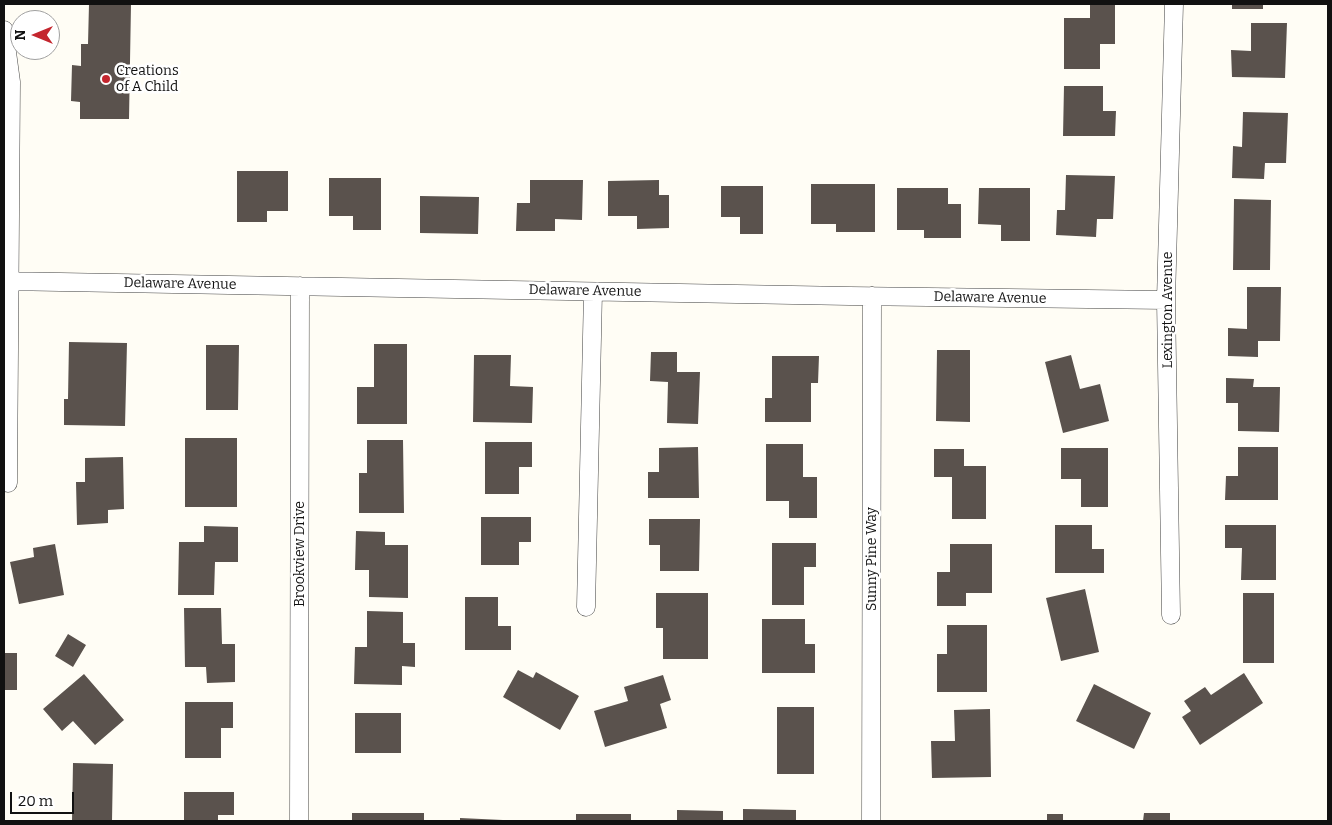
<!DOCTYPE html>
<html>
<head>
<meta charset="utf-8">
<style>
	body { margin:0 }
	#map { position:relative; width:1332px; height:825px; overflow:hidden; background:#fffdf5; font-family:Bitter,serif }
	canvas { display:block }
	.frame { position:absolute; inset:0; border:5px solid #111; pointer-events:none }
	.north { position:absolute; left:10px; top:10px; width:50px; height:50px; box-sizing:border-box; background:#fff; border:1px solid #a0a0a0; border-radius:50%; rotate:270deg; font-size:14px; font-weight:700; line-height:20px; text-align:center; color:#111 }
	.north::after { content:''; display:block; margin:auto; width:18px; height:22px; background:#c4262e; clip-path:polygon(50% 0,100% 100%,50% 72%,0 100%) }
	.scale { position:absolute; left:10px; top:792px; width:64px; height:22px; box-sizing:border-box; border:2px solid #111; border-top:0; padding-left:6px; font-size:15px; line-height:18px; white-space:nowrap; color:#111; -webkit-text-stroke:4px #fff; paint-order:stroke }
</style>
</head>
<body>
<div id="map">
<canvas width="1332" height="825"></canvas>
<div class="frame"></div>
<div class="north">N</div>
<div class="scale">20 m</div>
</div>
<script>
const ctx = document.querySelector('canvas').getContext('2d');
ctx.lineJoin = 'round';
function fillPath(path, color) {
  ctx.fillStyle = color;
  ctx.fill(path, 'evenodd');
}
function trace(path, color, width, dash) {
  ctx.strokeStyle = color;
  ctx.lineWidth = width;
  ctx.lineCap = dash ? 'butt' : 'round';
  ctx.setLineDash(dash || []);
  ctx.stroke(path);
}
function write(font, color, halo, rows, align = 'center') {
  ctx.font = font + ' Bitter,serif';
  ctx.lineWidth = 5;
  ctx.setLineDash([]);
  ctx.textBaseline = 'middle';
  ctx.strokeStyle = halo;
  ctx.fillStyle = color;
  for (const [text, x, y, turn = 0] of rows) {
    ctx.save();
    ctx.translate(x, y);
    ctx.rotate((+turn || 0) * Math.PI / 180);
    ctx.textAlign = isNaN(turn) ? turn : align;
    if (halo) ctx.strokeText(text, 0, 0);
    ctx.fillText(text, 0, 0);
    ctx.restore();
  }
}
fillPath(new Path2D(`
	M 89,4 L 131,4 L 129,119 L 80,119 L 80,102 L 71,101 L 72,65 L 81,66 L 81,44 L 88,44 Z
	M 1090,4 L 1115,4 L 1115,44 L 1100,44 L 1100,69 L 1064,69 L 1064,18 L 1090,18 Z
	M 1232,4 L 1263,4 L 1263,9 L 1232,9 Z
	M 1251,23 L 1287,23 L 1285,78 L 1232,77 L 1231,50 L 1251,51 Z
	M 1064,86 L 1103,86 L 1103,111 L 1116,111 L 1115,136 L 1063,136 Z
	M 1243,112 L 1288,113 L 1286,163 L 1265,163 L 1264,179 L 1232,178 L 1233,146 L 1242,147 Z
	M 237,171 L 288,171 L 288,211 L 267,211 L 267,222 L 237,222 Z
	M 1066,175 L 1115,176 L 1113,219 L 1097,219 L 1096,237 L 1056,235 L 1057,210 L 1065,210 Z
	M 329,178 L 381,178 L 381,230 L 353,230 L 353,216 L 329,216 Z
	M 530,180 L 583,180 L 582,220 L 555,219 L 555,231 L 516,231 L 517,203 L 530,203 Z
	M 659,180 L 659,195 L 669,195 L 669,228 L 637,229 L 637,216 L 608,216 L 608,181 Z
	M 811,184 L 875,184 L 875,232 L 836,232 L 836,224 L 811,224 Z
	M 721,186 L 763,186 L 763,234 L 740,234 L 740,217 L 721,217 Z
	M 897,188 L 948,188 L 948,204 L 961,204 L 961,238 L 924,238 L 924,230 L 897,230 Z
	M 979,188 L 1030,188 L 1030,241 L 1001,241 L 1001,225 L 978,224 Z
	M 420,196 L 479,197 L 478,234 L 420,233 Z
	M 1234,199 L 1271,200 L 1270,270 L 1233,270 Z
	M 1247,287 L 1281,287 L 1280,341 L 1258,341 L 1258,357 L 1228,356 L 1228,328 L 1247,329 Z
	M 69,342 L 127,343 L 125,426 L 64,425 L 64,399 L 68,399 Z
	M 374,344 L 407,344 L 407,424 L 357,424 L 357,387 L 374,387 Z
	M 206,345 L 239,345 L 238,410 L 206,410 Z
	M 937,350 L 970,350 L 970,422 L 936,421 Z
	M 651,352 L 677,352 L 677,372 L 700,372 L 698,424 L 667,423 L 668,382 L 650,381 Z
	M 474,355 L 511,355 L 510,386 L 533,387 L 532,423 L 473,422 Z
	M 1071,355 L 1080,389 L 1100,384 L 1109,421 L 1063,433 L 1045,362 Z
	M 772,356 L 819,356 L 818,383 L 811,383 L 811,422 L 765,422 L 765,398 L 772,398 Z
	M 1226,378 L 1254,379 L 1253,387 L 1280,387 L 1279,432 L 1238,431 L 1238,403 L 1226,403 Z
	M 185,438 L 237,438 L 237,507 L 185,507 Z
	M 367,440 L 403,440 L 404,513 L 359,513 L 359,473 L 367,473 Z
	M 485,442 L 532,442 L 532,467 L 519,467 L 519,494 L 485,494 Z
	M 766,444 L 803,444 L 803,477 L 817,477 L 817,518 L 789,518 L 789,501 L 766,501 Z
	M 698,447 L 699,498 L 648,498 L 648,472 L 659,472 L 659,448 Z
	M 1238,447 L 1278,447 L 1278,500 L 1225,500 L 1226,476 L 1238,476 Z
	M 1061,448 L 1108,448 L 1108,507 L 1081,507 L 1081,479 L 1061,479 Z
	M 934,449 L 964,449 L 964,466 L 986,466 L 986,519 L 952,519 L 952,477 L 934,477 Z
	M 123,457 L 124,509 L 108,510 L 108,523 L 77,525 L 76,482 L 85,482 L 85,458 Z
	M 481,517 L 531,517 L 531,542 L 519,542 L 519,565 L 481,565 Z
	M 649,519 L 700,519 L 699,571 L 660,571 L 660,545 L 649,545 Z
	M 1055,525 L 1092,525 L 1092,549 L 1104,549 L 1104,573 L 1055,573 Z
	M 1225,525 L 1276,525 L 1276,580 L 1241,580 L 1242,548 L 1225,548 Z
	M 204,526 L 238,527 L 238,562 L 215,562 L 214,595 L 178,595 L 179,542 L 204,542 Z
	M 356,531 L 385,532 L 385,545 L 408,545 L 408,598 L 369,597 L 369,570 L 355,570 Z
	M 772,543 L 816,543 L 816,567 L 804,567 L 804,605 L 772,605 Z
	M 55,544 L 64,595 L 19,604 L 10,562 L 34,557 L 33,548 Z
	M 950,544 L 992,544 L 992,593 L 966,593 L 966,606 L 937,606 L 937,572 L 950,572 Z
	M 1085,589 L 1099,652 L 1061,661 L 1046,598 Z
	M 656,593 L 708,593 L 708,659 L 663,659 L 663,628 L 656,628 Z
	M 1243,593 L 1274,593 L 1274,663 L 1243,663 Z
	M 465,597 L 498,597 L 498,626 L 511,626 L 511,650 L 465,650 Z
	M 184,608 L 221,608 L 222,644 L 235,644 L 235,682 L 207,683 L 206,667 L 185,667 Z
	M 367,611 L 403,612 L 403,643 L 415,643 L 415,667 L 402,666 L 402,685 L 354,684 L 355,647 L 367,647 Z
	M 762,619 L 805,619 L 805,644 L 815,644 L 815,673 L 762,673 Z
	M 947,625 L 987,625 L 987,692 L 937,692 L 937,654 L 947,654 Z
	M 68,634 L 86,645 L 73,667 L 55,656 Z
	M 4,653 L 17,653 L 17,690 L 4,690 Z
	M 518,670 L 533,678 L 536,672 L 579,696 L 560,730 L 503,697 Z
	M 1244,673 L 1263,703 L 1200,745 L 1182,717 L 1191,711 L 1184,701 L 1205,687 L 1211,695 Z
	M 84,674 L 124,720 L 95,745 L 73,721 L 62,731 L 43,709 Z
	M 663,675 L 671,700 L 660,704 L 667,728 L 605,747 L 594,711 L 628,701 L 624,687 Z
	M 1094,684 L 1151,713 L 1134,749 L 1076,721 Z
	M 185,702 L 233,702 L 233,728 L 221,728 L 221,758 L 185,758 Z
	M 777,707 L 814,707 L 814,774 L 777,774 Z
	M 990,709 L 991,777 L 932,778 L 931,741 L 955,741 L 954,710 Z
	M 355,713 L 401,713 L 401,753 L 355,753 Z
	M 73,763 L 113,764 L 112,821 L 72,821 Z
	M 184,792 L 234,792 L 234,815 L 218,815 L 218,821 L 184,821 Z
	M 743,809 L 796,810 L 796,821 L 743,821 Z
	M 677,810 L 723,811 L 723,821 L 677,821 Z
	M 352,813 L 424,813 L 424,821 L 352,821 Z
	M 1144,813 L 1170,813 L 1170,821 L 1143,821 Z
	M 576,814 L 631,814 L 631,821 L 576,821 Z
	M 1047,814 L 1063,814 L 1063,821 L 1047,821 Z
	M 460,818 L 503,820 L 503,821 L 460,821 Z`), '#5a524d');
const street = new Path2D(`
	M 4,30 L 11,82 L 8,483
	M 4,281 L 849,296 L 1166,300
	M 586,607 L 593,292
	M 1171,615 L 1166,300 L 1174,4
	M 299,821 L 300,286
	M 871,821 L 872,296`);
trace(street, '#444', 19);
trace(street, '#fff', 18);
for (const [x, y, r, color] of [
	[106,79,5,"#c4262e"]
]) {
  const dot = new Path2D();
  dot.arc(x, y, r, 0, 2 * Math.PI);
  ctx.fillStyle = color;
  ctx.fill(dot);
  trace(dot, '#fff', 2);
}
write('14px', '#111', '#fff', [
	["Creations",116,71],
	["of A Child",116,87]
], 'left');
write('14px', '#111', '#fff', [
	["Delaware Avenue",180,284,1],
	["Delaware Avenue",585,291,1],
	["Delaware Avenue",990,298,1],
	["Lexington Avenue",1168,310,-90],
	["Brookview Drive",300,554,-90],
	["Sunny Pine Way",872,559,-90]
]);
</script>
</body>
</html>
